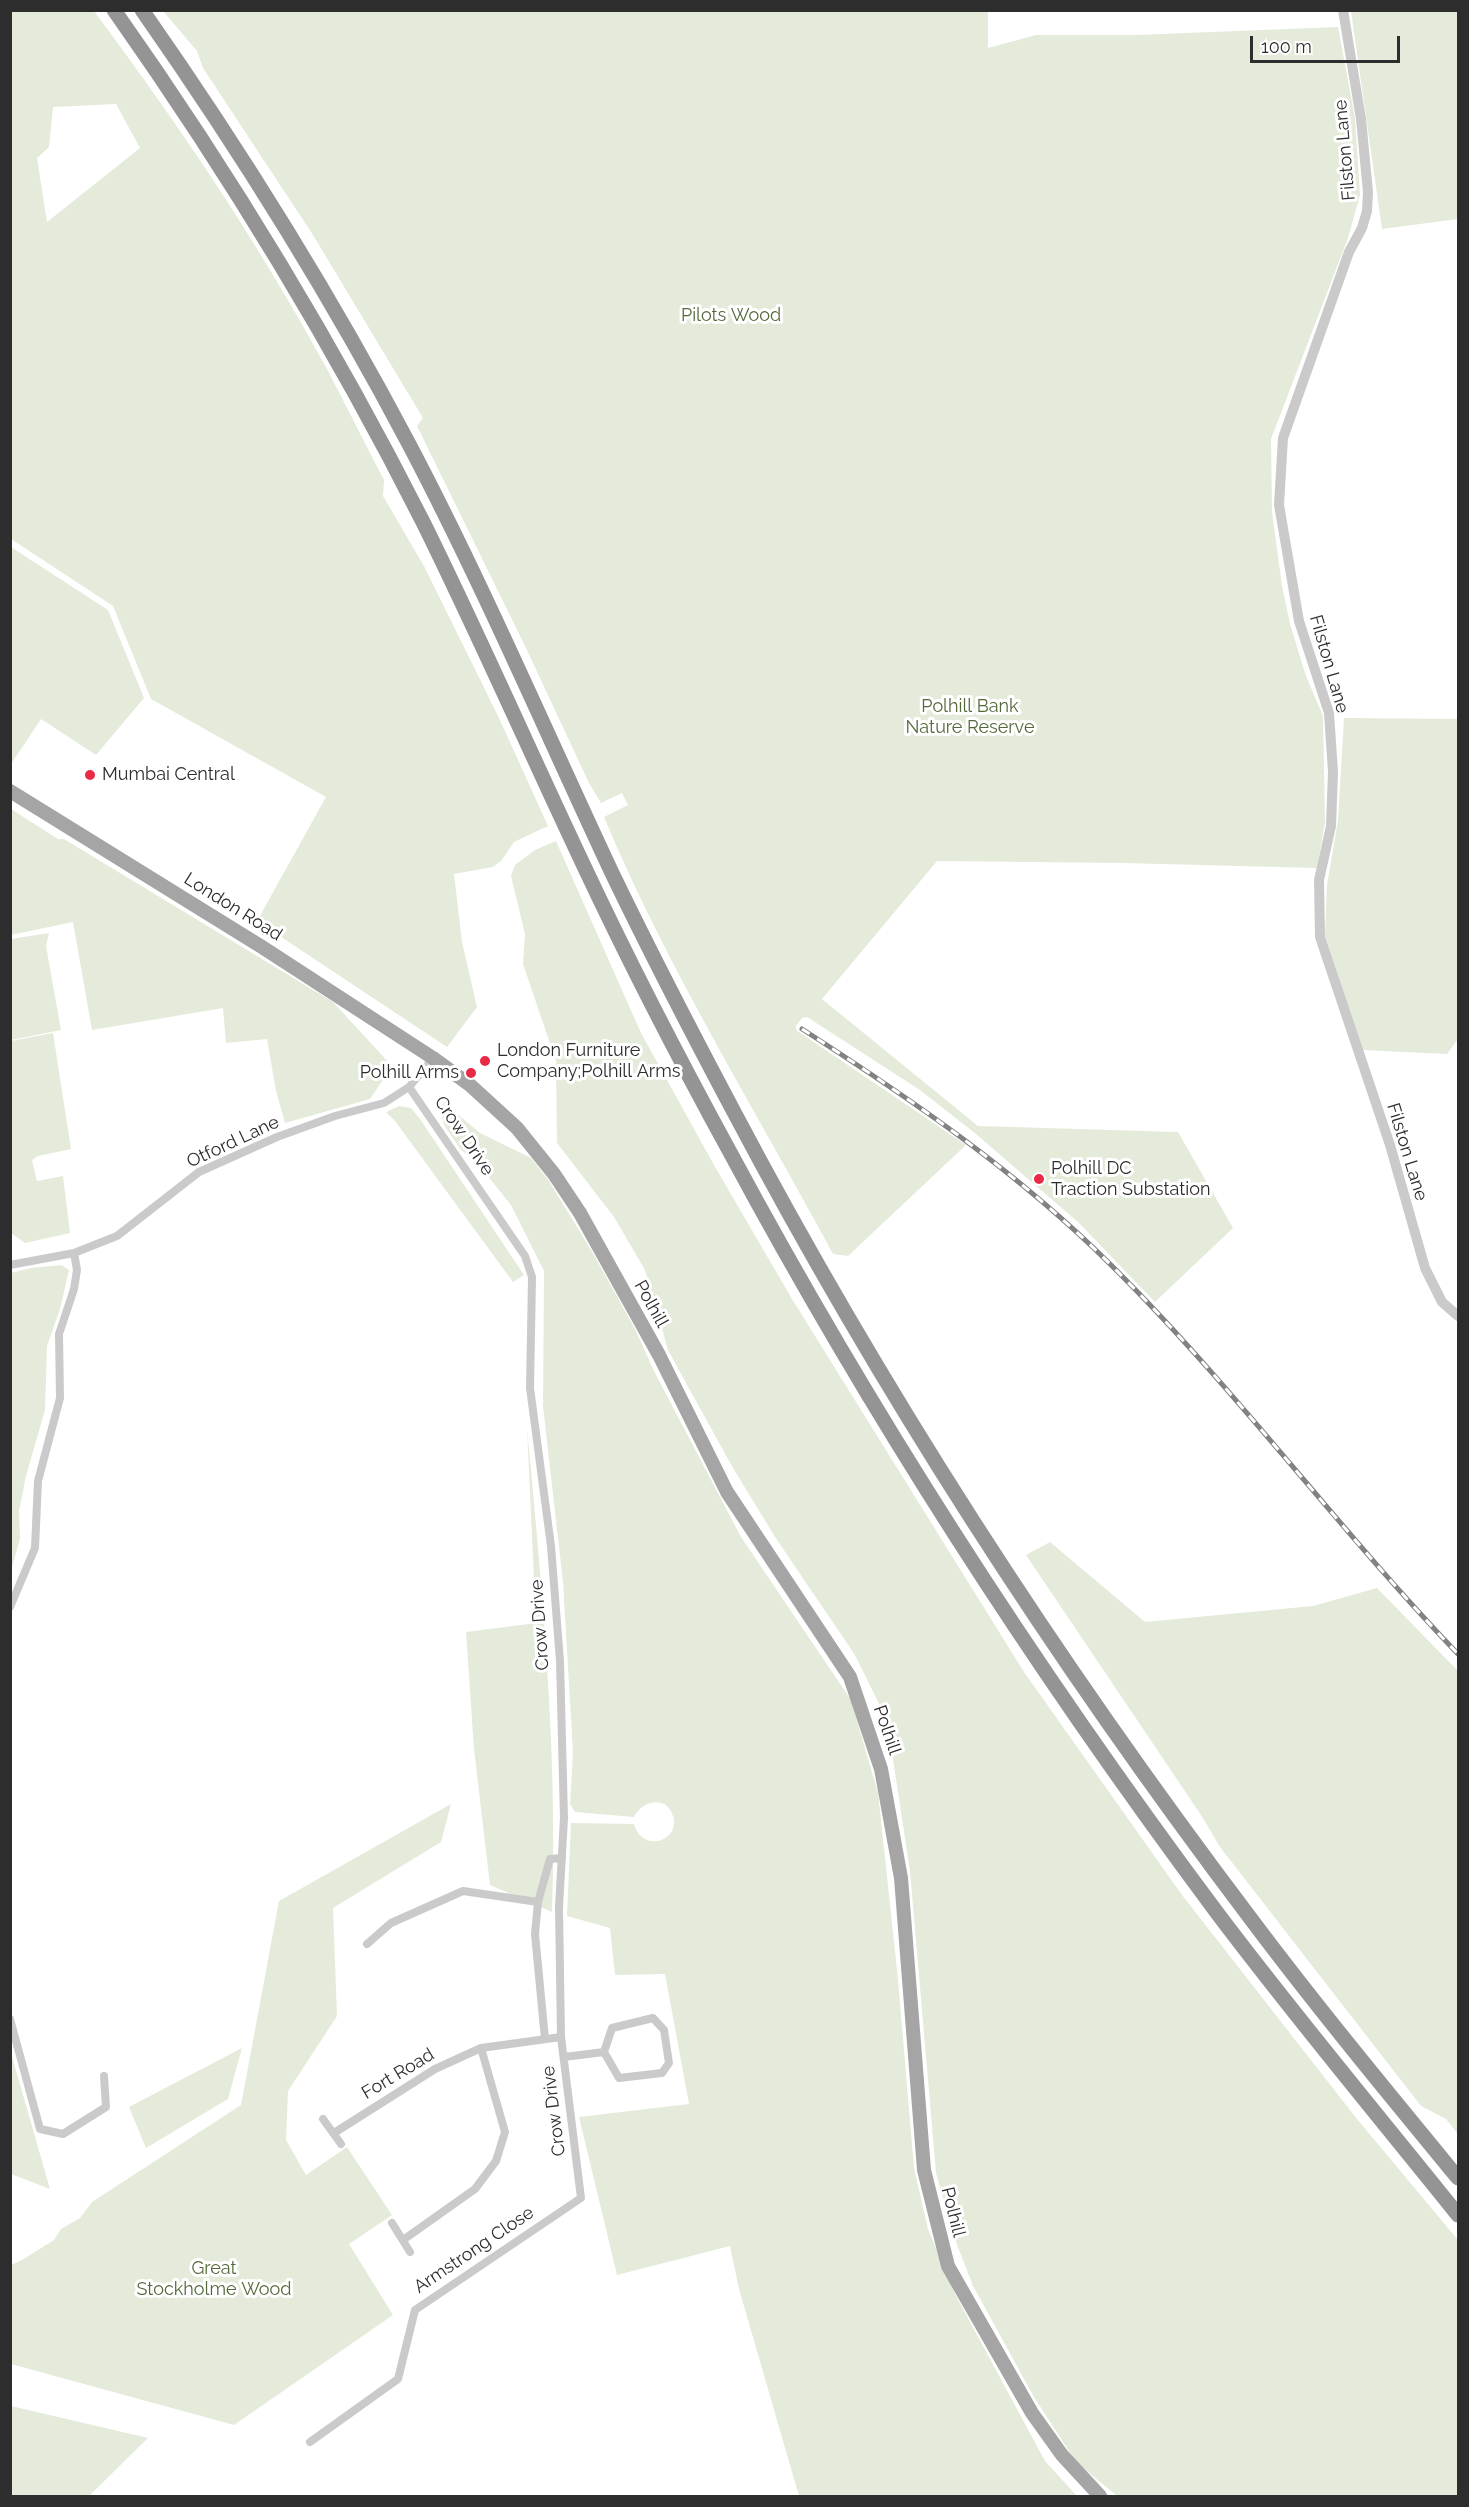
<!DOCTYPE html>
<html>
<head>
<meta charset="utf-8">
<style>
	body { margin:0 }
	#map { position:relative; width:1469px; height:2507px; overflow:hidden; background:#fff; font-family:Raleway,sans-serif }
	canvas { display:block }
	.frame { position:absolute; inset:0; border:12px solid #2d2d2d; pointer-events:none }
	.scale { position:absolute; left:1250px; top:36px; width:150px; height:27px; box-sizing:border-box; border:3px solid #2d2d2d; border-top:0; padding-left:8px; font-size:18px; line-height:21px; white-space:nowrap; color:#2d2d2d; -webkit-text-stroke:4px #fff; paint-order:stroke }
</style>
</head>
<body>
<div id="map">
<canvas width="1469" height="2507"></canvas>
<div class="frame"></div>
<div class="scale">100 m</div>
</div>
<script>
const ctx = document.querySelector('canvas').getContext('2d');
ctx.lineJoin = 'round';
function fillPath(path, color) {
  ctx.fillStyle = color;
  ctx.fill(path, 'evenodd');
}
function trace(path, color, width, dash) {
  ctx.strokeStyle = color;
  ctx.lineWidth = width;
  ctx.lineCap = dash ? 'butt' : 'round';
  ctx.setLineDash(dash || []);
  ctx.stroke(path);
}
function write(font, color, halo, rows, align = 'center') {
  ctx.font = font + ' Raleway,sans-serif';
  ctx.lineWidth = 6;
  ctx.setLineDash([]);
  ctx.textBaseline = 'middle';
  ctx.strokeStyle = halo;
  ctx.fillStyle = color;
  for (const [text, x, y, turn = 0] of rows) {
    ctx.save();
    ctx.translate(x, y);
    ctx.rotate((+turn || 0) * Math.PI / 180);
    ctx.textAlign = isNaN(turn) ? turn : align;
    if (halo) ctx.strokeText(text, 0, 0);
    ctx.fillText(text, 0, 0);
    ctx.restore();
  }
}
fillPath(new Path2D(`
	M 11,10 L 94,11 C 179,125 260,245 328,371 C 347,407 365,444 384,480 L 383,496 L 424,566 L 499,718 L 548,826 L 514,842 L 501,861 L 493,867 L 454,874 L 462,942 L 477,1007 L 447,1047 L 257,921 L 326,797 L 151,699 L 113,606 L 11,539 ZM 116,104 L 140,148 L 47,222 L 37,158 L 49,147 L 53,107 Z
	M 988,10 L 988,48 L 1036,35 L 1136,35 L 1338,27 L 1355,118 L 1360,195 L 1348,238 L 1271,439 L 1272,512 L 1282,586 L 1290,624 L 1306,676 L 1323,716 L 1325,822 L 1317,868 L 1123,863 L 937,861 L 822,999 L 978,1126 L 1178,1132 L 1233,1228 L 1155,1302 L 1079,1223 L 976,1134 L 920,1090 L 807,1017 L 802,1018 L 796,1026 L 796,1030 L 966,1145 L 848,1256 L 833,1254 C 755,1109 667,968 604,817 L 628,805 L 622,793 L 601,803 L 589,783 L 525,646 L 417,426 L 423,418 L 313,235 L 203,68 L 197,51 L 163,11 Z
	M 1351,11 L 1458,11 L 1458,219 L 1382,229 Z
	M 11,547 L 108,610 L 144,698 L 96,755 L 41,719 L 11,764 Z
	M 1344,718 L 1458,719 L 1458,1039 L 1447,1054 L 1362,1050 L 1325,935 L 1327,885 L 1338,820 Z
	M 11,809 L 58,839 L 64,839 L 333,1002 L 392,1066 L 370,1099 L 285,1123 L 276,1091 L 267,1039 L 226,1043 L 223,1008 L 92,1030 L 73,922 L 11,935 Z
	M 556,841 L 641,1033 L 714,1165 L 792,1299 L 1024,1672 L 1182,1895 L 1357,2119 L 1458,2240 L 1458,2496 L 1117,2496 L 1076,2462 L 1034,2397 L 973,2286 L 956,2242 L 936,2173 L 910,1871 L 887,1720 L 855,1655 L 777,1540 L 733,1468 L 691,1392 L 668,1350 L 645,1270 L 614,1217 L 557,1143 L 556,1061 L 523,964 L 525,934 L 511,876 L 515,865 L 535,850 Z
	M 49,933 L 46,946 L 61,1030 L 11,1040 L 11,939 Z
	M 53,1033 L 71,1149 L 38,1156 L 32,1160 L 37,1181 L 63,1176 L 70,1233 L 25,1243 L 11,1233 L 11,1041 Z
	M 444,1103 L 480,1133 L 531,1158 L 549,1181 L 594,1255 L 635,1329 L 655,1373 L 741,1537 L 851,1700 L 878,1793 L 898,1979 L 914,2168 L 928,2229 L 955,2294 L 1045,2461 L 1077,2496 L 799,2496 L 739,2289 L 730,2246 L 617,2275 L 579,2117 L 689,2104 L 665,1974 L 615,1975 L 610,1928 L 567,1916 L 571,1823 L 634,1824 C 642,1854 681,1841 673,1816 C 667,1795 642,1800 634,1817 L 575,1812 L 570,1804 L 573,1752 L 563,1582 L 543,1406 L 544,1271 L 511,1205 L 475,1160 L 461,1150 L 444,1125 L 439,1107 Z
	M 399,1106 L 411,1108 L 420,1119 L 524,1275 L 513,1282 L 395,1121 L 386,1112 Z
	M 61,1265 L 69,1270 L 60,1309 L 47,1346 L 45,1410 L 26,1476 L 19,1511 L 20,1539 L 11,1570 L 11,1273 L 31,1268 Z
	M 527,1428 C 542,1589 558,1750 552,1912 L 490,1885 L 474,1749 L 466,1632 L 536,1623 Z
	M 1050,1542 L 1145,1622 L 1313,1606 L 1377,1588 L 1458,1671 L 1458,2134 L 1446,2119 L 1421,2106 L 1220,1847 L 1203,1818 L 1026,1555 Z
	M 451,1804 L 441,1842 L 333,1908 L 337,2016 L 288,2091 L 286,2140 L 306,2175 L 347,2147 L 392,2215 L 349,2244 L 393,2315 L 234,2425 L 11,2364 L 11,2265 L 22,2260 L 54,2240 L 61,2229 L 80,2218 L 92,2202 L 241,2105 L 279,1901 Z
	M 242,2048 L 228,2099 L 146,2148 L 129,2107 Z
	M 11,2053 L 50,2189 L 11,2174 Z
	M 11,2406 L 148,2438 L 89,2496 L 11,2496 Z`), '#e4ebda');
trace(new Path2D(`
	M 10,1265 L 74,1253 L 117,1236 L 199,1172 L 277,1137 L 335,1116 L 384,1103 L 409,1087 L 433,1058
	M 10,1607 L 35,1548 L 38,1481 L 60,1398 L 59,1334 L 74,1289 L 77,1270 L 74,1253
	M 367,1944 L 391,1923 L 463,1891 L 538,1902
	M 653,2018 L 664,2030 L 669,2063 L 662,2073 L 619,2078 L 604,2052 L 612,2028 Z
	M 10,2019 L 40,2129 L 63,2134 L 106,2107 L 104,2076
	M 545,2039 L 535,1934 L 538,1902 L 550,1859 L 562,1858
	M 564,2057 L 604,2052
	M 323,2119 L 341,2144
	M 334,2133 L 435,2069 L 481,2048 L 561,2037
	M 392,2223 L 410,2252
	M 403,2240 L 475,2189 L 496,2161 L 505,2132 L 481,2048
	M 310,2442 L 398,2379 L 415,2310 L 581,2198 L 561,2037 L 559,1907 L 564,1818 L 560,1661 L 551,1546 L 530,1388 L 532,1277 L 525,1256 L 409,1087`), '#cacaca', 8);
trace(new Path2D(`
	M 1343,10 L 1361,119 L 1368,192 L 1367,211 L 1362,228 L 1349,252 L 1283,438 L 1279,505 L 1299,621 L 1329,713 L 1333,772 L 1331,826 L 1319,880 L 1320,937 L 1390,1145 L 1425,1268 L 1442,1302 L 1458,1316`), '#cacaca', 10);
trace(new Path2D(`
	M 10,791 L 262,947 L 433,1058 L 470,1085 L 517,1128 L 554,1174 L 580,1213 L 659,1355 L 727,1492 L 850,1677 L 881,1769 L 901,1878 L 924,2170 L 948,2266 L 1032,2413 L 1062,2455 L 1100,2496`), '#a5a5a5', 14);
trace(new Path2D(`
	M 114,10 C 229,173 333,344 423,522 C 479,635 529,750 583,864 C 629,962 679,1059 731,1154 C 873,1418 1036,1670 1215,1910 C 1293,2014 1377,2114 1458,2215
	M 142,10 C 240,150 330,294 410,446 C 483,585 545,730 612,873 C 651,954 692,1033 734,1112 C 883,1394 1058,1664 1251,1919 C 1317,2007 1388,2093 1458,2178`), '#949494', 15);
const rail = new Path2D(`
	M 802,1029 C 911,1099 1019,1173 1111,1265 C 1235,1388 1338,1529 1458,1654`);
trace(rail, '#828282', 5);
trace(rail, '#fff', 3, [9]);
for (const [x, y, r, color] of [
	[90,775,6,"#e92a44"],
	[485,1061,6,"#e92a44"],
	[471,1073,6,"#e92a44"],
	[1039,1179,6,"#e92a44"]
]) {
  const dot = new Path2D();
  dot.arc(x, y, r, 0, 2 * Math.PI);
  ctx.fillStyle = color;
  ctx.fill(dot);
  trace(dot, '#fff', 2);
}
write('18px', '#2d2d2d', '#fff', [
	["Filston Lane",1345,150,-95],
	["Filston Lane",1329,664,74],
	["London Road",233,907,32],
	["Crow Drive",464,1136,56],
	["Otford Lane",233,1142,-25],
	["Filston Lane",1407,1152,73],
	["Polhill",651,1304,61],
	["Crow Drive",540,1625,-94],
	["Polhill",887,1730,71],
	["Fort Road",398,2074,-31],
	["Crow Drive",554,2111,-97],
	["Polhill",953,2212,76],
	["Armstrong Close",474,2250,-34]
]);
write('18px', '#53693a', '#fff', [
	["Pilots Wood",731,316],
	["Polhill Bank",970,707],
	["Nature Reserve",970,728],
	["Great",214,2269],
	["Stockholme Wood",214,2290]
]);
write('18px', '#2d2d2d', '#fff', [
	["Mumbai Central",102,775],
	["London Furniture",497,1051],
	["Company;Polhill Arms",497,1072],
	["Polhill Arms",459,1073,"right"],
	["Polhill DC",1051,1169],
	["Traction Substation",1051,1190]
], 'left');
</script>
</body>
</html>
